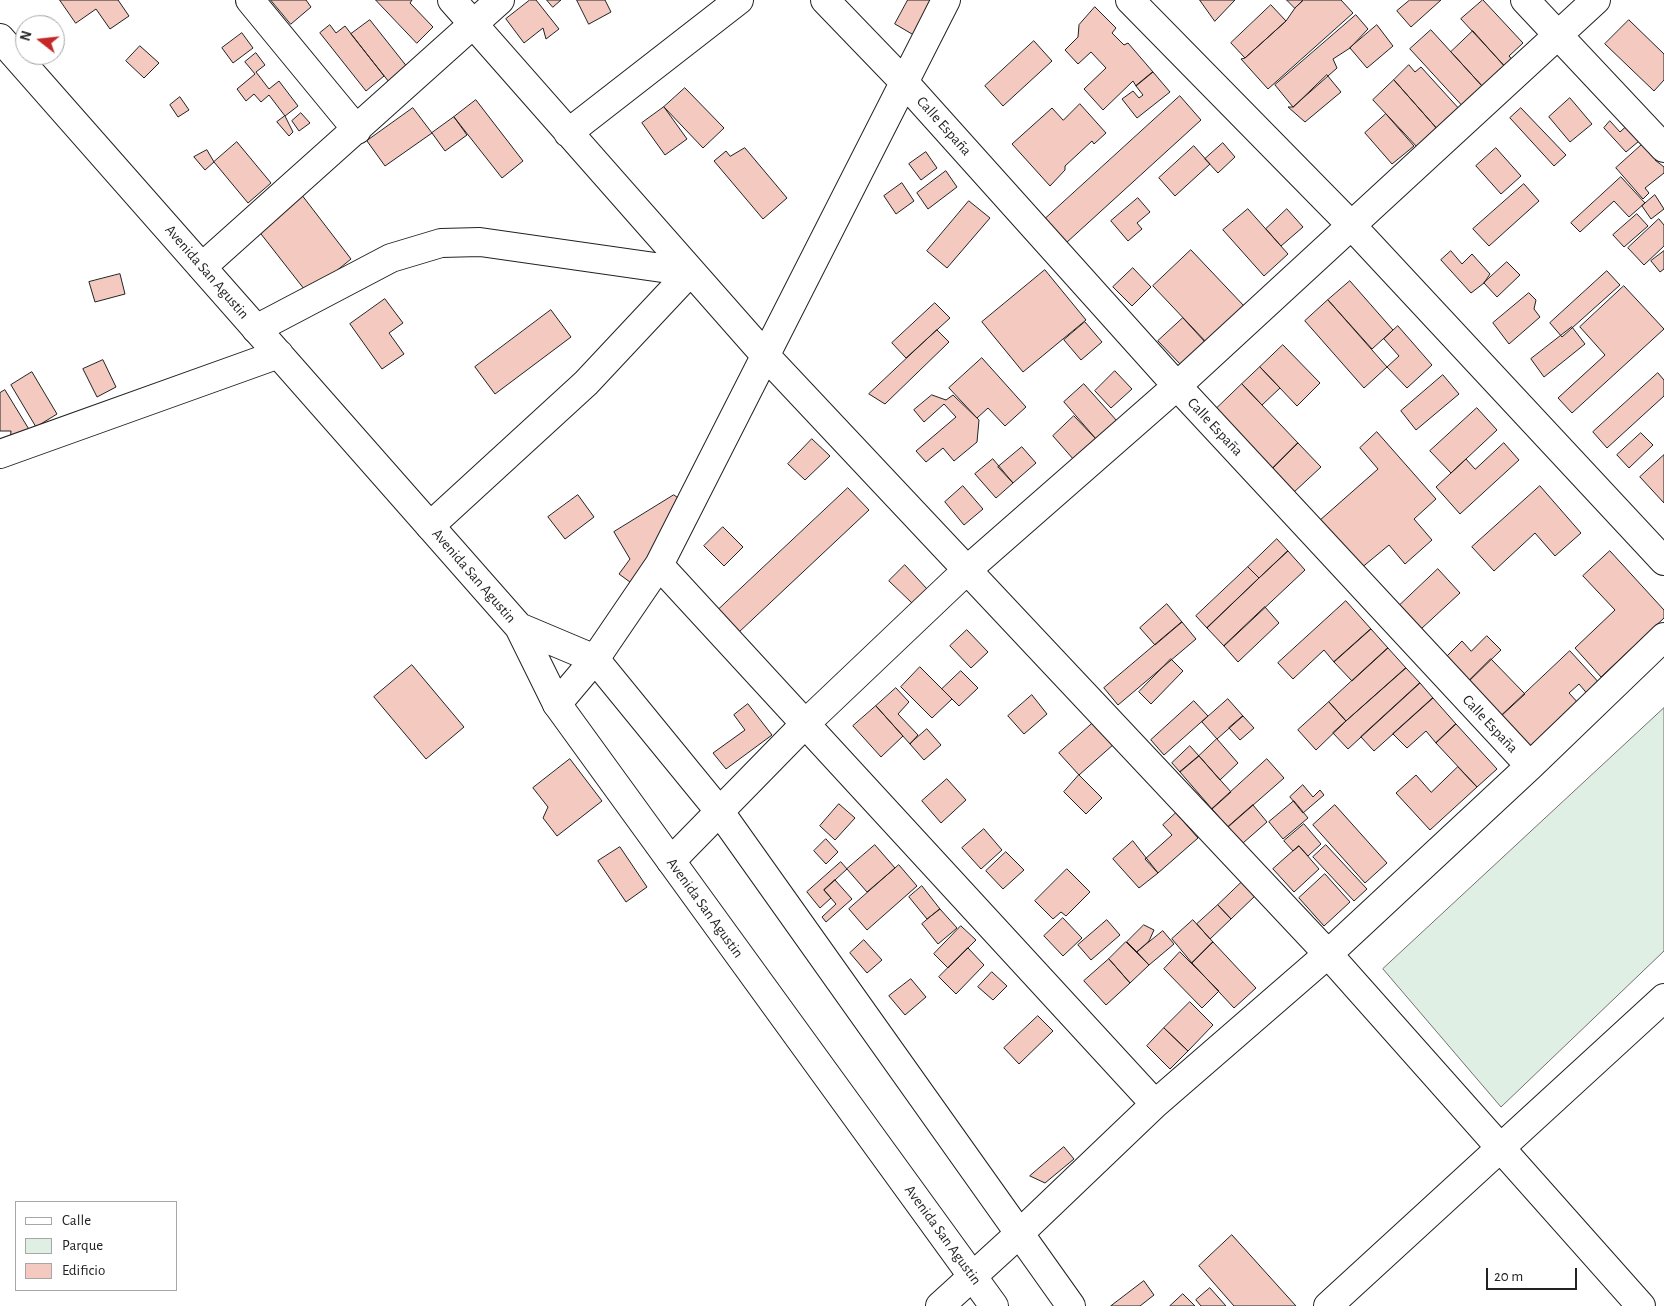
<!DOCTYPE html>
<html>
<head>
<meta charset="utf-8">
<style>
	body { margin:0 }
	#map { position:relative; width:1664px; height:1306px; overflow:hidden; background:#fff; font-family:"Alegreya Sans",sans-serif }
	canvas { display:block }
	.legend { position:absolute; left:15px; top:1201px; width:162px; height:90px; box-sizing:border-box; background:#fff; border:1px solid #a7a7a7; margin:0; padding:6px 9px; list-style:none; font-size:15px; color:#222 }
	.legend li { display:flex; align-items:center; gap:10px; height:25px }
	.legend b { width:25px; border:1px solid #a7a7a7 }
	.north { position:absolute; left:15px; top:15px; width:50px; height:50px; box-sizing:border-box; background:#fff; border:1px solid #a7a7a7; border-radius:50%; rotate:286deg; font-size:14px; font-weight:700; line-height:20px; text-align:center; color:#222 }
	.north::after { content:''; display:block; margin:auto; width:18px; height:22px; background:#c62828; clip-path:polygon(50% 0,100% 100%,50% 72%,0 100%) }
	.scale { position:absolute; left:1486px; top:1268px; width:91px; height:22px; box-sizing:border-box; border:2px solid #222; border-top:0; padding-left:6px; font-size:15px; line-height:18px; white-space:nowrap; color:#222; -webkit-text-stroke:4px #fff; paint-order:stroke }
</style>
</head>
<body>
<div id="map">
<canvas width="1664" height="1306"></canvas>
<ul class="legend">
<li><b style="height:6px;background:#fff"></b>Calle</li>
<li><b style="height:14px;background:#e0efe3"></b>Parque</li>
<li><b style="height:14px;background:#f3c9c0"></b>Edificio</li>
</ul>
<div class="north">N</div>
<div class="scale">20 m</div>
</div>
<script>
const ctx = document.querySelector('canvas').getContext('2d');
ctx.lineJoin = 'round';
function fillPath(path, color) {
  ctx.fillStyle = color;
  ctx.fill(path, 'evenodd');
}
function trace(path, color, width, dash) {
  ctx.strokeStyle = color;
  ctx.lineWidth = width;
  ctx.lineCap = dash ? 'butt' : 'round';
  ctx.setLineDash(dash || []);
  ctx.stroke(path);
}
function write(font, color, halo, rows, align = 'center') {
  ctx.font = font + ' "Alegreya Sans",sans-serif';
  ctx.lineWidth = 4;
  ctx.setLineDash([]);
  ctx.textBaseline = 'middle';
  ctx.strokeStyle = halo;
  ctx.fillStyle = color;
  for (const [text, x, y, turn = 0] of rows) {
    ctx.save();
    ctx.translate(x, y);
    ctx.rotate((+turn || 0) * Math.PI / 180);
    ctx.textAlign = isNaN(turn) ? turn : align;
    if (halo) ctx.strokeText(text, 0, 0);
    ctx.fillText(text, 0, 0);
    ctx.restore();
  }
}
const green = new Path2D(`
	M 1664,708 L 1664,951 L 1501,1107 L 1383,969 Z`);
fillPath(green, '#e0efe3');
trace(green, '#6f6f6f', 1);
const building = new Path2D(`
	M 60,0 L 118,0 L 129,16 L 110,29 L 96,9 L 76,23 Z
	M 271,0 L 306,0 L 311,7 L 291,24 Z
	M 376,0 L 412,0 L 410,3 L 433,27 L 417,43 Z
	M 530,0 L 536,0 L 559,29 L 546,39 L 543,28 L 524,43 L 506,19 Z
	M 547,0 L 561,0 L 553,7 Z
	M 577,0 L 605,0 L 611,12 L 589,24 Z
	M 908,0 L 937,0 L 917,37 L 895,24 Z
	M 1200,0 L 1235,0 L 1215,21 Z
	M 1287,0 L 1303,0 L 1295,8 Z
	M 1304,0 L 1341,0 L 1353,13 L 1268,89 L 1241,59 L 1245,58 L 1286,21 L 1295,8 Z
	M 1410,0 L 1441,0 L 1411,27 L 1397,11 Z
	M 1483,0 L 1523,43 L 1509,56 L 1519,68 L 1512,74 L 1461,19 Z
	M 1271,5 L 1286,21 L 1245,58 L 1231,43 Z
	M 1095,7 L 1116,28 L 1112,33 L 1124,45 L 1128,43 L 1153,72 L 1136,86 L 1133,81 L 1103,110 L 1084,89 L 1106,68 L 1091,52 L 1078,64 L 1065,50 L 1078,37 L 1079,25 Z
	M 1356,15 L 1368,29 L 1350,48 L 1333,59 L 1337,68 L 1293,107 L 1275,85 Z
	M 370,20 L 408,68 L 389,82 L 351,34 Z
	M 1629,20 L 1664,54 L 1664,80 L 1654,91 L 1605,44 Z
	M 330,25 L 336,33 L 345,26 L 384,76 L 366,91 L 320,33 Z
	M 1377,25 L 1393,46 L 1367,68 L 1350,48 Z
	M 1431,30 L 1483,87 L 1467,111 L 1410,49 Z
	M 1473,31 L 1505,67 L 1483,87 L 1451,52 Z
	M 242,33 L 253,48 L 233,63 L 222,48 Z
	M 1034,41 L 1052,61 L 1003,106 L 985,86 Z
	M 140,46 L 159,63 L 144,78 L 126,61 Z
	M 256,53 L 265,65 L 256,72 L 269,89 L 279,81 L 298,106 L 285,116 L 269,95 L 261,102 L 254,94 L 246,101 L 237,89 L 255,74 L 245,62 Z
	M 1409,65 L 1415,72 L 1421,67 L 1461,111 L 1439,131 L 1394,80 Z
	M 1153,72 L 1170,92 L 1137,118 L 1122,99 L 1133,91 L 1139,98 L 1143,95 L 1136,86 Z
	M 1327,75 L 1341,92 L 1305,122 L 1288,107 L 1293,107 Z
	M 1394,80 L 1439,131 L 1418,148 L 1373,100 Z
	M 685,88 L 724,128 L 703,148 L 664,107 Z
	M 1180,96 L 1201,120 L 1066,243 L 1045,219 Z
	M 180,97 L 189,110 L 178,117 L 170,105 Z
	M 1570,98 L 1592,124 L 1570,142 L 1549,117 Z
	M 476,100 L 523,161 L 502,178 L 454,117 Z
	M 1080,104 L 1106,133 L 1094,144 L 1092,141 L 1065,166 L 1065,170 L 1050,186 L 1012,144 L 1052,108 L 1063,120 Z
	M 664,107 L 687,139 L 665,155 L 642,123 Z
	M 413,108 L 432,133 L 385,166 L 367,141 Z
	M 1521,108 L 1566,155 L 1554,166 L 1510,118 Z
	M 301,113 L 310,123 L 299,131 L 292,121 Z
	M 1386,114 L 1414,146 L 1392,164 L 1365,133 Z
	M 285,116 L 293,132 L 289,136 L 277,122 Z
	M 454,117 L 467,135 L 445,151 L 432,133 Z
	M 1610,121 L 1620,132 L 1632,121 L 1645,136 L 1626,152 L 1604,128 Z
	M 1646,141 L 1659,156 L 1655,160 L 1664,167 L 1664,173 L 1645,188 L 1649,193 L 1643,199 L 1616,168 Z
	M 237,142 L 271,183 L 248,203 L 214,162 Z
	M 1223,143 L 1235,157 L 1218,173 L 1205,159 Z
	M 1194,146 L 1210,164 L 1175,196 L 1159,178 Z
	M 745,148 L 787,198 L 763,219 L 714,161 L 726,151 L 730,156 Z
	M 1496,148 L 1521,176 L 1501,194 L 1476,166 Z
	M 207,150 L 214,162 L 205,170 L 194,157 Z
	M 926,152 L 937,168 L 921,180 L 909,164 Z
	M 946,171 L 957,187 L 928,209 L 917,193 Z
	M 1621,177 L 1645,203 L 1629,217 L 1614,201 L 1580,232 L 1571,223 Z
	M 902,183 L 914,201 L 896,214 L 884,196 Z
	M 1524,184 L 1539,201 L 1489,246 L 1473,229 Z
	M 298,190 L 351,259 L 308,294 L 254,225 Z
	M 1655,195 L 1664,209 L 1651,219 L 1642,206 Z
	M 1138,198 L 1150,212 L 1137,223 L 1142,229 L 1128,241 L 1111,221 Z
	M 969,201 L 990,218 L 947,268 L 927,251 Z
	M 1248,209 L 1288,254 L 1264,276 L 1223,230 Z
	M 1287,209 L 1303,227 L 1281,246 L 1266,229 Z
	M 1637,214 L 1648,226 L 1624,247 L 1613,235 Z
	M 1659,219 L 1664,225 L 1664,246 L 1644,265 L 1628,248 Z
	M 1191,250 L 1245,307 L 1207,343 L 1153,286 Z
	M 1451,251 L 1462,264 L 1472,254 L 1490,274 L 1484,283 L 1471,293 L 1441,260 Z
	M 1664,251 L 1664,269 L 1660,272 L 1651,261 Z
	M 1507,262 L 1520,275 L 1497,297 L 1484,283 Z
	M 1133,268 L 1151,287 L 1132,306 L 1113,287 Z
	M 1045,270 L 1086,320 L 1023,372 L 982,322 Z
	M 1607,271 L 1620,285 L 1562,337 L 1550,323 Z
	M 120,274 L 125,294 L 95,302 L 89,282 Z
	M 1350,281 L 1393,330 L 1372,349 L 1328,300 Z
	M 1624,286 L 1664,329 L 1572,413 L 1558,398 L 1605,355 L 1580,327 Z
	M 1529,293 L 1536,300 L 1534,309 L 1540,317 L 1509,344 L 1493,323 Z
	M 385,299 L 403,323 L 389,333 L 404,354 L 382,369 L 350,324 Z
	M 1328,300 L 1387,367 L 1364,388 L 1305,321 Z
	M 935,303 L 950,318 L 906,358 L 892,343 Z
	M 551,310 L 571,337 L 495,394 L 475,367 Z
	M 1183,318 L 1205,342 L 1181,365 L 1158,341 Z
	M 1085,322 L 1102,342 L 1081,360 L 1064,340 Z
	M 1398,326 L 1432,365 L 1407,388 L 1387,367 L 1399,356 L 1384,339 Z
	M 1572,327 L 1585,344 L 1544,377 L 1531,359 Z
	M 937,330 L 949,342 L 885,404 L 869,394 Z
	M 1283,345 L 1320,383 L 1297,406 L 1260,367 Z
	M 982,358 L 1026,407 L 1005,426 L 988,408 L 977,418 L 949,388 Z
	M 103,360 L 116,387 L 97,397 L 83,369 Z
	M 1260,367 L 1280,388 L 1262,405 L 1242,384 Z
	M 1115,371 L 1132,389 L 1111,408 L 1095,391 Z
	M 32,372 L 57,414 L 36,427 L 11,385 Z
	M 1658,373 L 1664,380 L 1664,396 L 1607,448 L 1593,432 Z
	M 1443,375 L 1459,394 L 1416,430 L 1401,411 Z
	M 1084,384 L 1117,421 L 1096,439 L 1064,402 Z
	M 1242,384 L 1298,443 L 1271,470 L 1215,410 Z
	M 5,390 L 30,431 L 10,443 L 11,431 L 0,431 L 0,393 Z
	M 932,395 L 946,400 L 953,395 L 979,420 L 977,442 L 954,461 L 943,448 L 926,462 L 916,451 L 956,417 L 944,404 L 924,422 L 914,410 Z
	M 1477,408 L 1497,430 L 1451,473 L 1430,451 Z
	M 1074,416 L 1096,439 L 1074,460 L 1053,436 Z
	M 1377,432 L 1436,499 L 1414,519 L 1432,540 L 1405,564 L 1389,545 L 1360,569 L 1319,521 L 1378,469 L 1360,448 Z
	M 1641,433 L 1653,445 L 1629,468 L 1617,455 Z
	M 812,439 L 830,456 L 805,480 L 788,464 Z
	M 1298,443 L 1321,467 L 1293,493 L 1271,470 Z
	M 1504,443 L 1519,460 L 1460,514 L 1436,487 L 1466,459 L 1475,469 Z
	M 1022,447 L 1036,463 L 1013,483 L 998,467 Z
	M 1664,455 L 1664,503 L 1640,477 Z
	M 993,459 L 1013,483 L 996,498 L 975,474 Z
	M 963,486 L 983,509 L 964,525 L 945,502 Z
	M 1540,486 L 1581,533 L 1555,556 L 1535,533 L 1494,571 L 1472,547 Z
	M 848,488 L 869,510 L 738,633 L 717,611 Z
	M 578,495 L 594,517 L 565,539 L 548,517 Z
	M 674,495 L 688,505 L 634,585 L 619,574 L 630,559 L 614,532 Z
	M 723,527 L 743,547 L 724,566 L 704,546 Z
	M 1277,539 L 1288,551 L 1259,578 L 1248,567 Z
	M 1288,551 L 1305,570 L 1224,646 L 1207,628 Z
	M 1610,551 L 1664,610 L 1664,618 L 1601,677 L 1575,648 L 1615,610 L 1583,576 Z
	M 905,565 L 927,589 L 912,603 L 889,581 Z
	M 1248,567 L 1259,578 L 1207,628 L 1196,616 Z
	M 1438,569 L 1460,593 L 1421,629 L 1400,605 Z
	M 1346,601 L 1371,629 L 1334,662 L 1324,650 L 1293,679 L 1278,663 Z
	M 1167,604 L 1182,622 L 1155,645 L 1140,628 Z
	M 1265,607 L 1279,623 L 1238,662 L 1224,646 Z
	M 1182,622 L 1196,639 L 1118,705 L 1104,688 Z
	M 1371,629 L 1388,648 L 1352,681 L 1334,662 Z
	M 967,630 L 988,652 L 971,668 L 950,646 Z
	M 1487,636 L 1501,650 L 1467,683 L 1444,659 L 1462,641 L 1471,651 Z
	M 1388,648 L 1406,668 L 1346,721 L 1329,702 Z
	M 1570,651 L 1602,686 L 1590,697 L 1579,684 L 1569,693 L 1580,705 L 1531,751 L 1500,717 Z
	M 1171,659 L 1183,671 L 1151,704 L 1139,692 Z
	M 1491,659 L 1525,694 L 1500,717 L 1467,683 Z
	M 412,665 L 464,727 L 426,759 L 374,697 Z
	M 920,667 L 952,699 L 932,718 L 901,687 Z
	M 1406,668 L 1420,683 L 1348,749 L 1333,733 Z
	M 961,671 L 978,688 L 959,706 L 942,689 Z
	M 1420,683 L 1433,698 L 1374,751 L 1361,737 Z
	M 896,688 L 909,702 L 898,714 L 918,735 L 910,744 L 876,706 Z
	M 1032,695 L 1047,714 L 1024,734 L 1008,716 Z
	M 1433,698 L 1456,724 L 1436,743 L 1426,731 L 1407,748 L 1393,734 Z
	M 1228,699 L 1243,716 L 1217,739 L 1202,722 Z
	M 1194,701 L 1208,716 L 1164,755 L 1151,740 Z
	M 1329,702 L 1346,721 L 1316,750 L 1298,730 Z
	M 748,704 L 772,735 L 726,769 L 713,753 L 745,730 L 734,715 Z
	M 876,706 L 903,736 L 881,757 L 853,726 Z
	M 1243,716 L 1254,728 L 1240,740 L 1229,728 Z
	M 1094,722 L 1114,744 L 1079,775 L 1059,753 Z
	M 1456,724 L 1497,769 L 1477,787 L 1436,743 Z
	M 927,729 L 941,745 L 924,760 L 910,744 Z
	M 1217,739 L 1238,763 L 1220,780 L 1199,756 Z
	M 1190,746 L 1199,756 L 1180,772 L 1172,763 Z
	M 1199,756 L 1231,792 L 1212,809 L 1180,772 Z
	M 570,759 L 602,801 L 557,836 L 543,818 L 548,807 L 533,788 Z
	M 1267,759 L 1284,778 L 1228,827 L 1212,809 Z
	M 1458,767 L 1477,787 L 1430,830 L 1396,793 L 1416,775 L 1431,792 Z
	M 1079,775 L 1102,798 L 1086,814 L 1064,792 Z
	M 947,779 L 966,800 L 941,823 L 922,801 Z
	M 1303,785 L 1313,797 L 1320,790 L 1324,795 L 1303,813 L 1290,797 Z
	M 1294,801 L 1308,818 L 1283,839 L 1269,822 Z
	M 839,804 L 855,818 L 835,840 L 820,826 Z
	M 1253,805 L 1267,822 L 1243,843 L 1228,827 Z
	M 1335,805 L 1387,863 L 1365,883 L 1313,825 Z
	M 1176,813 L 1198,838 L 1158,873 L 1145,859 L 1172,835 L 1163,825 Z
	M 1304,824 L 1321,844 L 1308,856 L 1299,846 L 1293,851 L 1284,841 Z
	M 984,829 L 1002,850 L 981,869 L 962,848 Z
	M 826,839 L 838,852 L 826,864 L 814,851 Z
	M 1133,841 L 1158,873 L 1139,888 L 1113,859 Z
	M 875,845 L 895,868 L 867,892 L 847,869 Z
	M 1326,845 L 1367,889 L 1354,901 L 1313,857 Z
	M 1299,846 L 1319,869 L 1294,892 L 1273,869 Z
	M 620,847 L 647,887 L 626,902 L 598,861 Z
	M 1006,852 L 1024,870 L 1003,889 L 986,871 Z
	M 841,862 L 847,869 L 824,890 L 831,898 L 820,908 L 807,892 Z
	M 899,865 L 917,886 L 867,930 L 849,909 Z
	M 1067,869 L 1090,892 L 1066,916 L 1061,912 L 1053,919 L 1035,901 Z
	M 1325,874 L 1350,902 L 1324,926 L 1299,898 Z
	M 835,880 L 852,899 L 826,922 L 822,917 L 836,904 L 824,890 Z
	M 1243,881 L 1256,895 L 1231,919 L 1218,905 Z
	M 922,886 L 940,909 L 927,919 L 909,897 Z
	M 1218,905 L 1231,919 L 1210,939 L 1197,924 Z
	M 940,909 L 957,928 L 938,944 L 922,924 Z
	M 1063,918 L 1082,938 L 1063,956 L 1044,936 Z
	M 1107,920 L 1120,935 L 1091,960 L 1078,945 Z
	M 1193,920 L 1213,942 L 1192,963 L 1172,939 Z
	M 1144,925 L 1154,930 L 1149,941 L 1137,952 L 1127,942 Z
	M 961,926 L 976,940 L 948,968 L 934,954 Z
	M 1163,931 L 1174,944 L 1149,965 L 1137,952 Z
	M 864,940 L 882,960 L 867,973 L 850,953 Z
	M 1126,942 L 1149,965 L 1130,983 L 1109,959 Z
	M 1213,942 L 1256,988 L 1234,1008 L 1192,963 Z
	M 968,948 L 984,965 L 956,994 L 939,977 Z
	M 1180,952 L 1219,991 L 1202,1008 L 1164,969 Z
	M 1109,959 L 1130,983 L 1106,1005 L 1084,981 Z
	M 992,972 L 1007,986 L 993,1000 L 978,987 Z
	M 911,979 L 926,997 L 905,1015 L 889,996 Z
	M 1190,1002 L 1213,1025 L 1188,1051 L 1164,1028 Z
	M 1038,1016 L 1053,1031 L 1019,1064 L 1004,1048 Z
	M 1164,1028 L 1188,1051 L 1170,1069 L 1147,1046 Z
	M 1064,1147 L 1074,1159 L 1045,1183 L 1030,1176 Z
	M 1232,1235 L 1296,1306 L 1234,1306 L 1199,1266 Z
	M 1144,1281 L 1154,1295 L 1140,1306 L 1111,1306 Z
	M 1210,1288 L 1226,1306 L 1201,1306 L 1196,1300 Z
	M 1183,1294 L 1195,1306 L 1170,1306 Z`);
fillPath(building, '#f3c9c0');
trace(building, '#222', 1);
const minor = new Path2D(`
	M 250,0 L 357,130
	M 452,0 L 764,354 L 1328,954 L 1641,1306
	M 825,0 L 905,83 L 1177,386 L 1530,766
	M 1130,0 L 1351,225 L 1664,561
	M 1525,0 L 1664,148
	M 568,133 L 739,0
	M 202,267 L 500,0
	M 256,329 L 391,258 L 441,243 L 480,242 L 690,272 L 586,383 L 430,526
	M 659,565 L 1155,1104
	M 557,704 L 595,659 L 659,565 L 946,0
	M 671,861 L 806,723 L 967,570 L 1177,386 L 1596,0
	M 940,1306 L 1020,1233 L 1155,1104 L 1328,954 L 1530,766 L 1664,637
	M 1328,1306 L 1664,998`);
const tertiary = new Path2D(`
	M 0,38 L 519,627 L 557,704 L 994,1306
	M 0,454 L 279,354
	M 519,627 L 595,659 L 720,812 L 1071,1306`);
trace(minor, '#222', 30);
trace(tertiary, '#222', 30);
trace(minor, '#fff', 28);
trace(tertiary, '#fff', 28);
write('15px', '#222', '#fff', [
	["Calle España",944,126,48],
	["Avenida San Agustin",207,272,49],
	["Calle España",1215,427,47],
	["Avenida San Agustin",474,576,49],
	["Calle España",1490,724,47],
	["Avenida San Agustin",705,908,54],
	["Avenida San Agustin",943,1235,54]
]);
</script>
</body>
</html>
